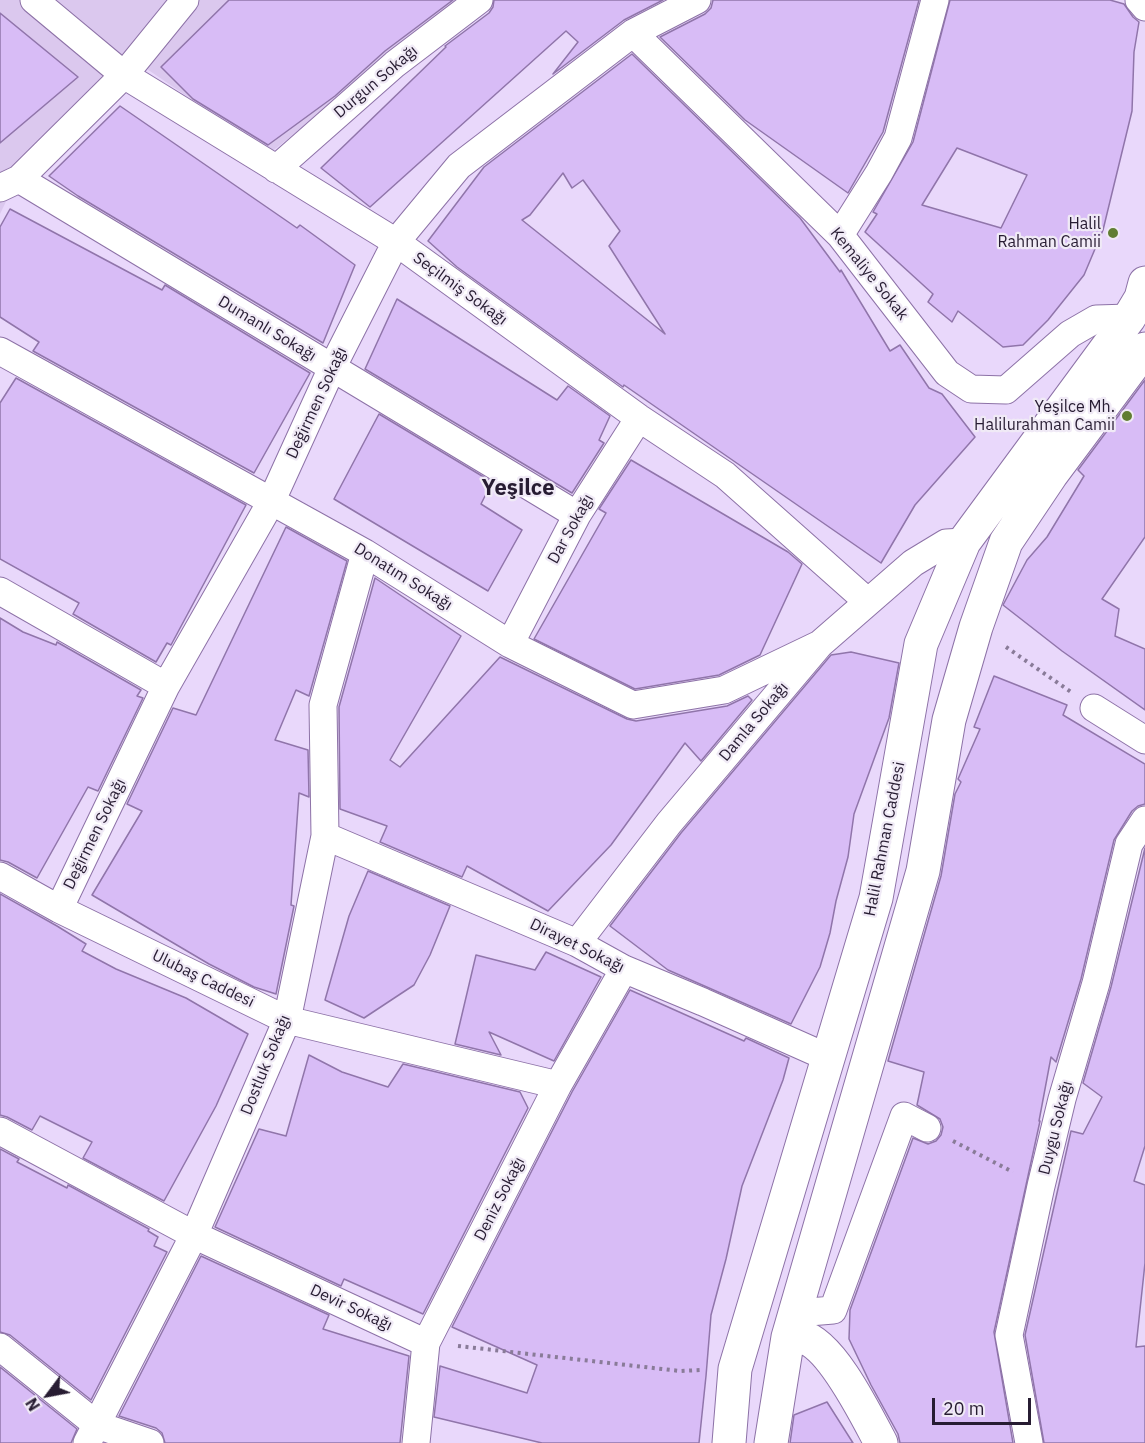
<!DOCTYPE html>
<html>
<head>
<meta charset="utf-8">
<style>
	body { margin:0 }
	#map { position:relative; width:1145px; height:1443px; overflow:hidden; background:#e9d8fb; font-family:"IBM Plex Sans",sans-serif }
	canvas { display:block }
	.north { position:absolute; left:18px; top:1365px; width:60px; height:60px; -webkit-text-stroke:4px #f0eaf6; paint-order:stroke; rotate:238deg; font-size:16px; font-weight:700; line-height:24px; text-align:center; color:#271c32 }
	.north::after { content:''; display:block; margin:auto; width:21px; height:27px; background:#271c32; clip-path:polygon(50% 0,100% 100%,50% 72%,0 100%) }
	.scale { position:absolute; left:932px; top:1398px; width:99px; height:27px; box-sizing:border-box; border:3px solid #271c32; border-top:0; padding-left:8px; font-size:18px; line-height:21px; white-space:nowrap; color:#271c32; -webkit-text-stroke:4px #f0eaf6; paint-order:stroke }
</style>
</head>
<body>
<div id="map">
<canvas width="1145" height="1443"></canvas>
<div class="north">N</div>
<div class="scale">20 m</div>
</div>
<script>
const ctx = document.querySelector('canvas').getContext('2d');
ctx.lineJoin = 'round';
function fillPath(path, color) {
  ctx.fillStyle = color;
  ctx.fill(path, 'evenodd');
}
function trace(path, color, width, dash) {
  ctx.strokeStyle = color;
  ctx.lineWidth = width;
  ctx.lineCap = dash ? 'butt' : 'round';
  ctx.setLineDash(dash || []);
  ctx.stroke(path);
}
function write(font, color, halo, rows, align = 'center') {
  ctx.font = font + ' "IBM Plex Sans",sans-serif';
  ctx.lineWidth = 4.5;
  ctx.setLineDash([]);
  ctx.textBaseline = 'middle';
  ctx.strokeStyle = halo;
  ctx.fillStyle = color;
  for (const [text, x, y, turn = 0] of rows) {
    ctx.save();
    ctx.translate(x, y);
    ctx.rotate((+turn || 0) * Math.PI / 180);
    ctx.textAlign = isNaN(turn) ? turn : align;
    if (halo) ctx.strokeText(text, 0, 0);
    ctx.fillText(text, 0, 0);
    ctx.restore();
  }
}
fillPath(new Path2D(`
	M 0,0 L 463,0 L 270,153 L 125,54 L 29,154 L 0,214 Z`), '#dbc8ee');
const building = new Path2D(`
	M 229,0 L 453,0 L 385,51 L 335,96 L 268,145 L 193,99 L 161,67 Z
	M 494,0 L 663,0 L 624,20 L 553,74 L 578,42 L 566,31 L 370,207 L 321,168 L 446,47 L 445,46 L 489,13 L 493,7 Z
	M 713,0 L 919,0 L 883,132 L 848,193 L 745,120 L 660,37 L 705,14 L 711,8 Z
	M 950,0 L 1110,0 L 1124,4 L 1133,17 L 1139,22 L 1134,52 L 1132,111 L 1103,230 L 1084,275 L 1048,320 L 1023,345 L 1003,347 L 958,311 L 952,322 L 928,302 L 933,294 L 865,232 L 877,214 L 873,212 L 913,142 ZM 957,148 L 1027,175 L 1001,228 L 922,205 Z
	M 0,13 L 78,77 L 0,143 Z
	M 632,54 L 800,218 L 840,272 L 841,270 L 890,351 L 900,345 L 929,388 L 942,394 L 975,437 L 915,505 L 881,563 L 624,385 L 623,387 L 457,267 L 428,241 L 484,167 ZM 563,173 L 572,188 L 583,180 L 620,231 L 609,246 L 665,334 L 522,220 L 530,215 Z
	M 120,106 L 297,228 L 300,225 L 355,265 L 323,343 L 78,196 L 49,176 Z
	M 10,209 L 162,290 L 165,285 L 310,373 L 254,473 L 33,351 L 39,342 L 0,317 L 0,227 Z
	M 397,299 L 557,400 L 568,386 L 610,416 L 599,440 L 604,443 L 572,493 L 365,369 Z
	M 16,378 L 246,505 L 171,645 L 167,643 L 156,662 L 73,614 L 79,603 L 0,559 L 0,403 Z
	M 1145,380 L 1145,537 L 1102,599 L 1119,609 L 1115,636 L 1145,649 L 1145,710 L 1062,651 L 1003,605 L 1027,560 L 1047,537 L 1084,476 L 1078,470 Z
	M 379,414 L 492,482 L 481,504 L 522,530 L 488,591 L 334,499 Z
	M 631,460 L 788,552 L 802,564 L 760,655 L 719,675 L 635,689 L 534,639 L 606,513 L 599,509 Z
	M 286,527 L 347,561 L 309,696 L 296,690 L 275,740 L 308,750 L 309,797 L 299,793 L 291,905 L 294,906 L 276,994 L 254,987 L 209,964 L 92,895 L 142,811 L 127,804 L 173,708 L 196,715 Z
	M 375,578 L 461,636 L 390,760 L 400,767 L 500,657 L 627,719 L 636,721 L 727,706 L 748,696 L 752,700 L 701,761 L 685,743 L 611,845 L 548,911 L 467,866 L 462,877 L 380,842 L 387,826 L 340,809 L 339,707 Z
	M 0,618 L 23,632 L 56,645 L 57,642 L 141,690 L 137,696 L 143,698 L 98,791 L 88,787 L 37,878 L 8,862 L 0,860 Z
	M 851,652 L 899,663 L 889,718 L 854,814 L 848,857 L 836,901 L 830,933 L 820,967 L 791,1024 L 668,970 L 610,926 L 681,833 L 831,655 Z
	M 994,676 L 1067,705 L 1063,715 L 1145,764 L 1145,804 L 1138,806 L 1132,811 L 1114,840 L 1081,979 L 1056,1062 L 1051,1057 L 1039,1121 L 1040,1121 L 994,1332 L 1013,1443 L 900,1443 L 898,1434 L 871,1385 L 849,1339 L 850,1310 L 913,1138 L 928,1144 L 936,1141 L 941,1135 L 943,1127 L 940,1119 L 917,1105 L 924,1072 L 888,1061 L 941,876 L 955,794 L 961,782 L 958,779 L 980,729 L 974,727 Z
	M 1145,848 L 1145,1146 L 1134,1181 L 1145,1185 L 1145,1263 L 1136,1347 L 1145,1346 L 1145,1443 L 1044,1443 L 1025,1335 L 1071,1131 L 1083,1134 L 1102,1097 L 1083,1083 L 1111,987 Z
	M 368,871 L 450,906 L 430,955 L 414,985 L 364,1018 L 325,1000 L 349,916 Z
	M 0,894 L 57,926 L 86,944 L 82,951 L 116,969 L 186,998 L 248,1034 L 216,1106 L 164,1201 L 83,1158 L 92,1142 L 40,1116 L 32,1130 L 7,1117 L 0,1115 Z
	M 546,952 L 601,977 L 554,1061 L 489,1032 L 501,1055 L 455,1044 L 476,955 L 535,970 Z
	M 630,990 L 744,1041 L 746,1038 L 789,1058 L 783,1080 L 742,1186 L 726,1259 L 711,1315 L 706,1376 L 699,1443 L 542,1443 L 434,1417 L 440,1366 L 527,1393 L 537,1365 L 452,1327 L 572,1092 Z
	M 309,1055 L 342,1072 L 388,1087 L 403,1064 L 520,1092 L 528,1108 L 423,1314 L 344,1279 L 341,1286 L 215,1227 L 259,1129 L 286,1136 Z
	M 0,1149 L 19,1159 L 17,1162 L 67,1188 L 68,1185 L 149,1229 L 148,1231 L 158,1237 L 154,1246 L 167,1252 L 91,1400 L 10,1335 L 0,1332 Z
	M 201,1256 L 329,1315 L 323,1329 L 409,1356 L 400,1443 L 165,1443 L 162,1433 L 156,1428 L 119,1416 Z
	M 0,1367 L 77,1429 L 71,1443 L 0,1443 Z
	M 827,1402 L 853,1443 L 790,1443 L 794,1415 Z`);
fillPath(building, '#d8bcf6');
trace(building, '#9075aa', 1.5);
const minor = new Path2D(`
	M 34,0 L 124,75 L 396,242 L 639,418 L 725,475 L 868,602
	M 1139,0 L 1145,7
	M 633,33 L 840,235 L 947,373 L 971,389 L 1006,390 L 1070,334 L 1096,319 L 1129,318
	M 276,169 L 395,64 L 479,0
	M 19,179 L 577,515
	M 0,188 L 19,179 L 124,75 L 185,0
	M 840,235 L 879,173 L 898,138 L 935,0
	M 0,351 L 365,553 L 510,644 L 633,705 L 724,690 L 820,644
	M 0,591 L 166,686
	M 510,644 L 577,515 L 639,418
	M 1094,708 L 1145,740
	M 325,836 L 577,943 L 624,969 L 703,1002 L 829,1058
	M 0,876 L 59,909 L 287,1020 L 558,1085
	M 59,909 L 166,686 L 271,502 L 332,368 L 396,242 L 459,166 L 633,33 L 697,0
	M 577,943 L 669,823 L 820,644 L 913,563 L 946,543 L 964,542
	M 0,1131 L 194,1235 L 426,1343
	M 797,1313 L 833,1310 L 904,1116 L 927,1128
	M 0,1347 L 97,1425 L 150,1443
	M 87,1443 L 194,1235 L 287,1020 L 325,836 L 323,705 L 365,553
	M 416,1443 L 426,1343 L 558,1085 L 624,969
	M 1029,1443 L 1009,1335 L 1041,1186 L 1062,1099 L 1096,983 L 1129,844 L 1145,820`);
const tertiary = new Path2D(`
	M 788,1337 C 792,1337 798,1336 802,1337 C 832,1344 867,1417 881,1443
	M 729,1443 L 735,1369 L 876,898 L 921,644 L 964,542 L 1129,318 L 1141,298 L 1145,283
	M 771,1443 L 788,1337 L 923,871 L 949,720 L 976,627 L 1006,542 L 1051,475 L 1145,349`);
trace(minor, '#8d72a7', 29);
trace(tertiary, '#8d72a7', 35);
trace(new Path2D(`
	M 1006,647 L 1071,692
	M 953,1141 L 1013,1172
	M 458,1346 L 680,1371 L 701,1370`), '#897b98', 4, [3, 4.5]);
trace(minor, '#fff', 27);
trace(tertiary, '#fff', 33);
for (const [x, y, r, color] of [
	[1113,233,6,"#617e32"],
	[1127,416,6,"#617e32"]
]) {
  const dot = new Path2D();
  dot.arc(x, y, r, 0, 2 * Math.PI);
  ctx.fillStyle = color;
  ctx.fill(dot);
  trace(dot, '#f0eaf6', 2);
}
write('16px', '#271c32', '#f0eaf6', [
	["Durgun Sokağı",376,82,-40],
	["Kemaliye Sokak",869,274,51],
	["Seçilmiş Sokağı",460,289,36],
	["Dumanlı Sokağı",267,329,31],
	["Değirmen Sokağı",317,403,-65],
	["Dar Sokağı",571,529,-61],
	["Donatım Sokağı",403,577,32],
	["Damla Sokağı",754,722,-50],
	["Değirmen Sokağı",95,834,-64],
	["Halil Rahman Caddesi",885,839,-79],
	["Dirayet Sokağı",577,946,26],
	["Ulubaş Caddesi",203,979,26],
	["Dostluk Sokağı",266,1065,-68],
	["Duygu Sokağı",1056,1128,-76],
	["Deniz Sokağı",500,1199,-63],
	["Devir Sokağı",351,1308,25]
]);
write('16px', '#271c32', '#f0eaf6', [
	["Halil",1101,224],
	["Rahman Camii",1101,242],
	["Yeşilce Mh.",1115,407],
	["Halilurahman Camii",1115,425]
], 'right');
write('bold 22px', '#271c32', '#f0eaf6', [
	["Yeşilce",518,489]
]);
</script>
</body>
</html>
